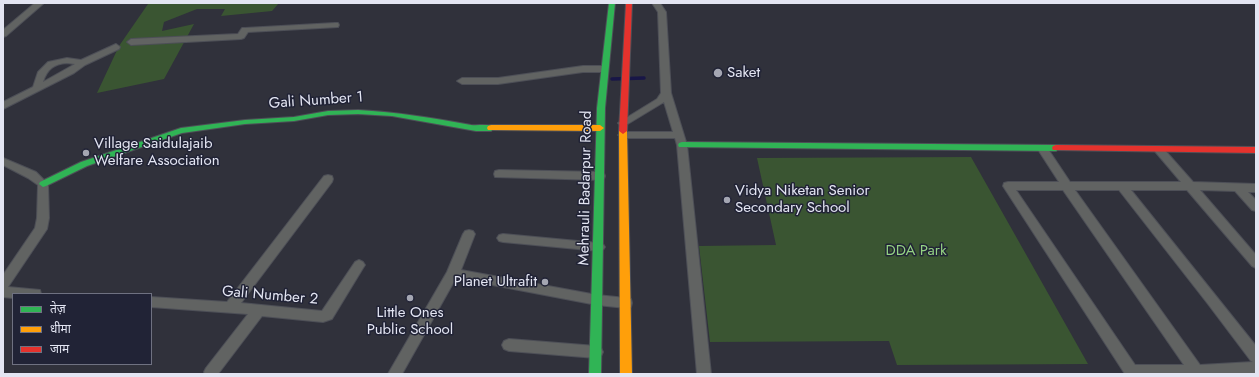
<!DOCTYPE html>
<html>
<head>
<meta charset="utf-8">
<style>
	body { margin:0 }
	#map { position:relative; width:1259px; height:377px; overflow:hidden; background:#30313b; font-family:Jost,"Noto Sans Devanagari",sans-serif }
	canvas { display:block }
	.frame { position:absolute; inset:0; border:4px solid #e3e5f2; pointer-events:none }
	.legend { position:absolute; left:12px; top:293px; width:140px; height:72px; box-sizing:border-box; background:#212336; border:1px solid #6f7181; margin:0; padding:5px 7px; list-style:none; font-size:12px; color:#e3e5f2 }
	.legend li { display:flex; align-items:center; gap:8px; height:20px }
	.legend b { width:20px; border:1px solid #6f7181 }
</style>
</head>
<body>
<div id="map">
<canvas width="1259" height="377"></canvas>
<div class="frame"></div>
<ul class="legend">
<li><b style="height:5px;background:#30b455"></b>तेज़</li>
<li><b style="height:5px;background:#ff9f0a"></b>धीमा</li>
<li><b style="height:5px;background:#e5322d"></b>जाम</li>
</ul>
</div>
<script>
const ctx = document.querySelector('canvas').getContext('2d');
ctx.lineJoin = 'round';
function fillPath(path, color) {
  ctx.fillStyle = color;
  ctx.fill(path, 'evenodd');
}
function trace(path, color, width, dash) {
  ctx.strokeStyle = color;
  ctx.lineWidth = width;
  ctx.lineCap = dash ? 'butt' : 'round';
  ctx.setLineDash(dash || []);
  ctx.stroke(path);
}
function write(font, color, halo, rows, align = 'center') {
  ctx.font = font + ' Jost,sans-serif';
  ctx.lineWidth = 3;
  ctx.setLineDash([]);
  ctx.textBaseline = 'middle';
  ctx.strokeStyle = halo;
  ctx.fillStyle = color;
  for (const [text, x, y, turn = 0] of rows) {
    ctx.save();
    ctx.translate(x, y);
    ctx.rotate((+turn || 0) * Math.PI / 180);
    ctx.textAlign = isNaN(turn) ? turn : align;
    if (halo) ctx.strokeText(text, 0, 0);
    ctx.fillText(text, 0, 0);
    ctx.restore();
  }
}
fillPath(new Path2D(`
	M 153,3 L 279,3 L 272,11 L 221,16 L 225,9 L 197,9 L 164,22 L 162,31 L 194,24 L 164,79 L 97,93 L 119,46 L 148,4 Z
	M 971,157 L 1088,364 L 897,365 L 889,341 L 710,342 L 699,246 L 776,245 L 757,158 Z`), '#3a5532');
trace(new Path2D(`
	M 612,79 L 644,78`), '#181647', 3.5);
const street = new Path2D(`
	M 35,3 L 44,3 L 6,36 L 3,37 L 3,30 Z
	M 652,3 L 660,3 L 666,12 L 671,93 L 687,145 L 711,374 L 697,374 L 677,145 L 675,138 L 623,138 L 618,135 L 623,132 L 673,132 L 664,102 L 626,125 L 620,125 L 618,123 L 657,99 L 661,93 L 658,12 Z
	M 335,23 L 338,23 L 339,25 L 338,27 L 248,32 L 244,38 L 241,39 L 131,45 L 127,42 L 131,39 L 238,34 L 242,28 L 245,28 Z
	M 116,44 L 120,47 L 119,49 L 85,65 L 74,73 L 3,109 L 3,102 L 33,87 L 38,72 L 48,62 L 67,58 L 81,60 ZM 67,63 L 75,64 L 43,82 C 47,69 54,64 67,63 Z
	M 583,66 L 604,66 L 608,69 L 604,72 L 583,72 L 498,84 L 462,84 L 457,81 L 462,78 L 498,78 Z
	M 1042,145 L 1046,146 L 1070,182 L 1181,182 L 1153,149 L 1158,146 L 1162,147 L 1193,182 L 1256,184 L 1256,192 L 1248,192 L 1256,200 L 1256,211 L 1252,210 L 1235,191 L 1200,190 L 1256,255 L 1256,268 L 1252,266 L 1187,190 L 1131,190 L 1256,346 L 1256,374 L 1125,374 L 1003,186 L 1004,183 L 1008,182 L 1059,182 L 1037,148 ZM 1016,190 L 1063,190 L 1184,365 L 1135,365 ZM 1075,190 L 1119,190 L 1208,304 L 1251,361 L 1253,362 L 1200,365 Z
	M 3,158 L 36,172 L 48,184 L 49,218 L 47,229 L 8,287 L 40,290 L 41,294 L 13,294 L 13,298 L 3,297 L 3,275 L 35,228 L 37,218 L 38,185 L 28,178 L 3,165 Z
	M 499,170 L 600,172 L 604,173 L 605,176 L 604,179 L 600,180 L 495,177 L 494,174 L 495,171 Z
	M 328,175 L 332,176 L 333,179 L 332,182 L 241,303 L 322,311 L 355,262 L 359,260 L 363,262 L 365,265 L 363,268 L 332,319 L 323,322 L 262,316 L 218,374 L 205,374 L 204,372 L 206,368 L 248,314 L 151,307 L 151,297 L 227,302 L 324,176 Z
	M 469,230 L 473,231 L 475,234 L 461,270 L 597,295 L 626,298 L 631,299 L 632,303 L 631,307 L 626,308 L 597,305 L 456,278 L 402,374 L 388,374 L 447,272 L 463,234 L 465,231 Z
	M 503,234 L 599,243 L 603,244 L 605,247 L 603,250 L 599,251 L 503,242 L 499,241 L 497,238 L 499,235 Z
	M 509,339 L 596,346 L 601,348 L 603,352 L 601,356 L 596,358 L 509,351 L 504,349 L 502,345 L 504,341 Z`);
const fast = new Path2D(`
	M 609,3 L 615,3 L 605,108 L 601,374 L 589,374 L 597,108 Z
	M 358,110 C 396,112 434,118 471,125 C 479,126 490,123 495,128 L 491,131 L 476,131 L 392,116 L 358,114 L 328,115 L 294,121 L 245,124 L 182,133 L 87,166 L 46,186 L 43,187 L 39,184 L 40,182 L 81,162 L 181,128 L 245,120 L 294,117 L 328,111 Z
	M 682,142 L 1056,145 L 1060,148 L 1056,151 L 679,147 L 678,145 L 679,143 Z`);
const slow = new Path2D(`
	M 491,125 L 600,125 L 604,128 L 600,131 L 488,130 L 487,128 L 488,126 Z
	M 623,128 L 627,131 L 632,374 L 620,374 L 619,131 Z`);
const jam = new Path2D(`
	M 626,3 L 632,3 L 627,131 L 623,134 L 619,131 Z
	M 1056,145 L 1256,147 L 1256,153 L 1053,150 L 1052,148 L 1053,146 Z`);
trace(street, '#4d4f57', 2);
trace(fast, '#4d4f57', 2);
trace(slow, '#4d4f57', 2);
trace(jam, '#4d4f57', 2);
fillPath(street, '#616362');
fillPath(fast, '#30b455');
fillPath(slow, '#ff9f0a');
fillPath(jam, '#e5322d');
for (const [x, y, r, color] of [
	[718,73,5,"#a4a6b2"],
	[86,153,4,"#a4a6b2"],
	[727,200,4,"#a4a6b2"],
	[545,282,4,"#a4a6b2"],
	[410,298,4,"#a4a6b2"]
]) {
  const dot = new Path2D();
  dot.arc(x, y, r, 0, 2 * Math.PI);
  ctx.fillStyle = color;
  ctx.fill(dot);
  trace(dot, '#212336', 1.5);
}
write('15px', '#e3e5f2', '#212336', [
	["Saket",727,73],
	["Village Saidulajaib",94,144],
	["Welfare Association",94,161],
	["Vidya Niketan Senior",735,191],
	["Secondary School",735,208],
	["Planet Ultrafit",537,282,"right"],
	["Little Ones",410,313,"center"],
	["Public School",410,330,"center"]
], 'left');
write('15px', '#e3e5f2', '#212336', [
	["Gali Number 1",316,101,-4],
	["Mehrauli Badarpur Road",586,188,-89],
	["Gali Number 2",270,296,5]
]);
write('15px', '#94d283', '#212336', [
	["DDA Park",916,251]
]);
</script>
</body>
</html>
